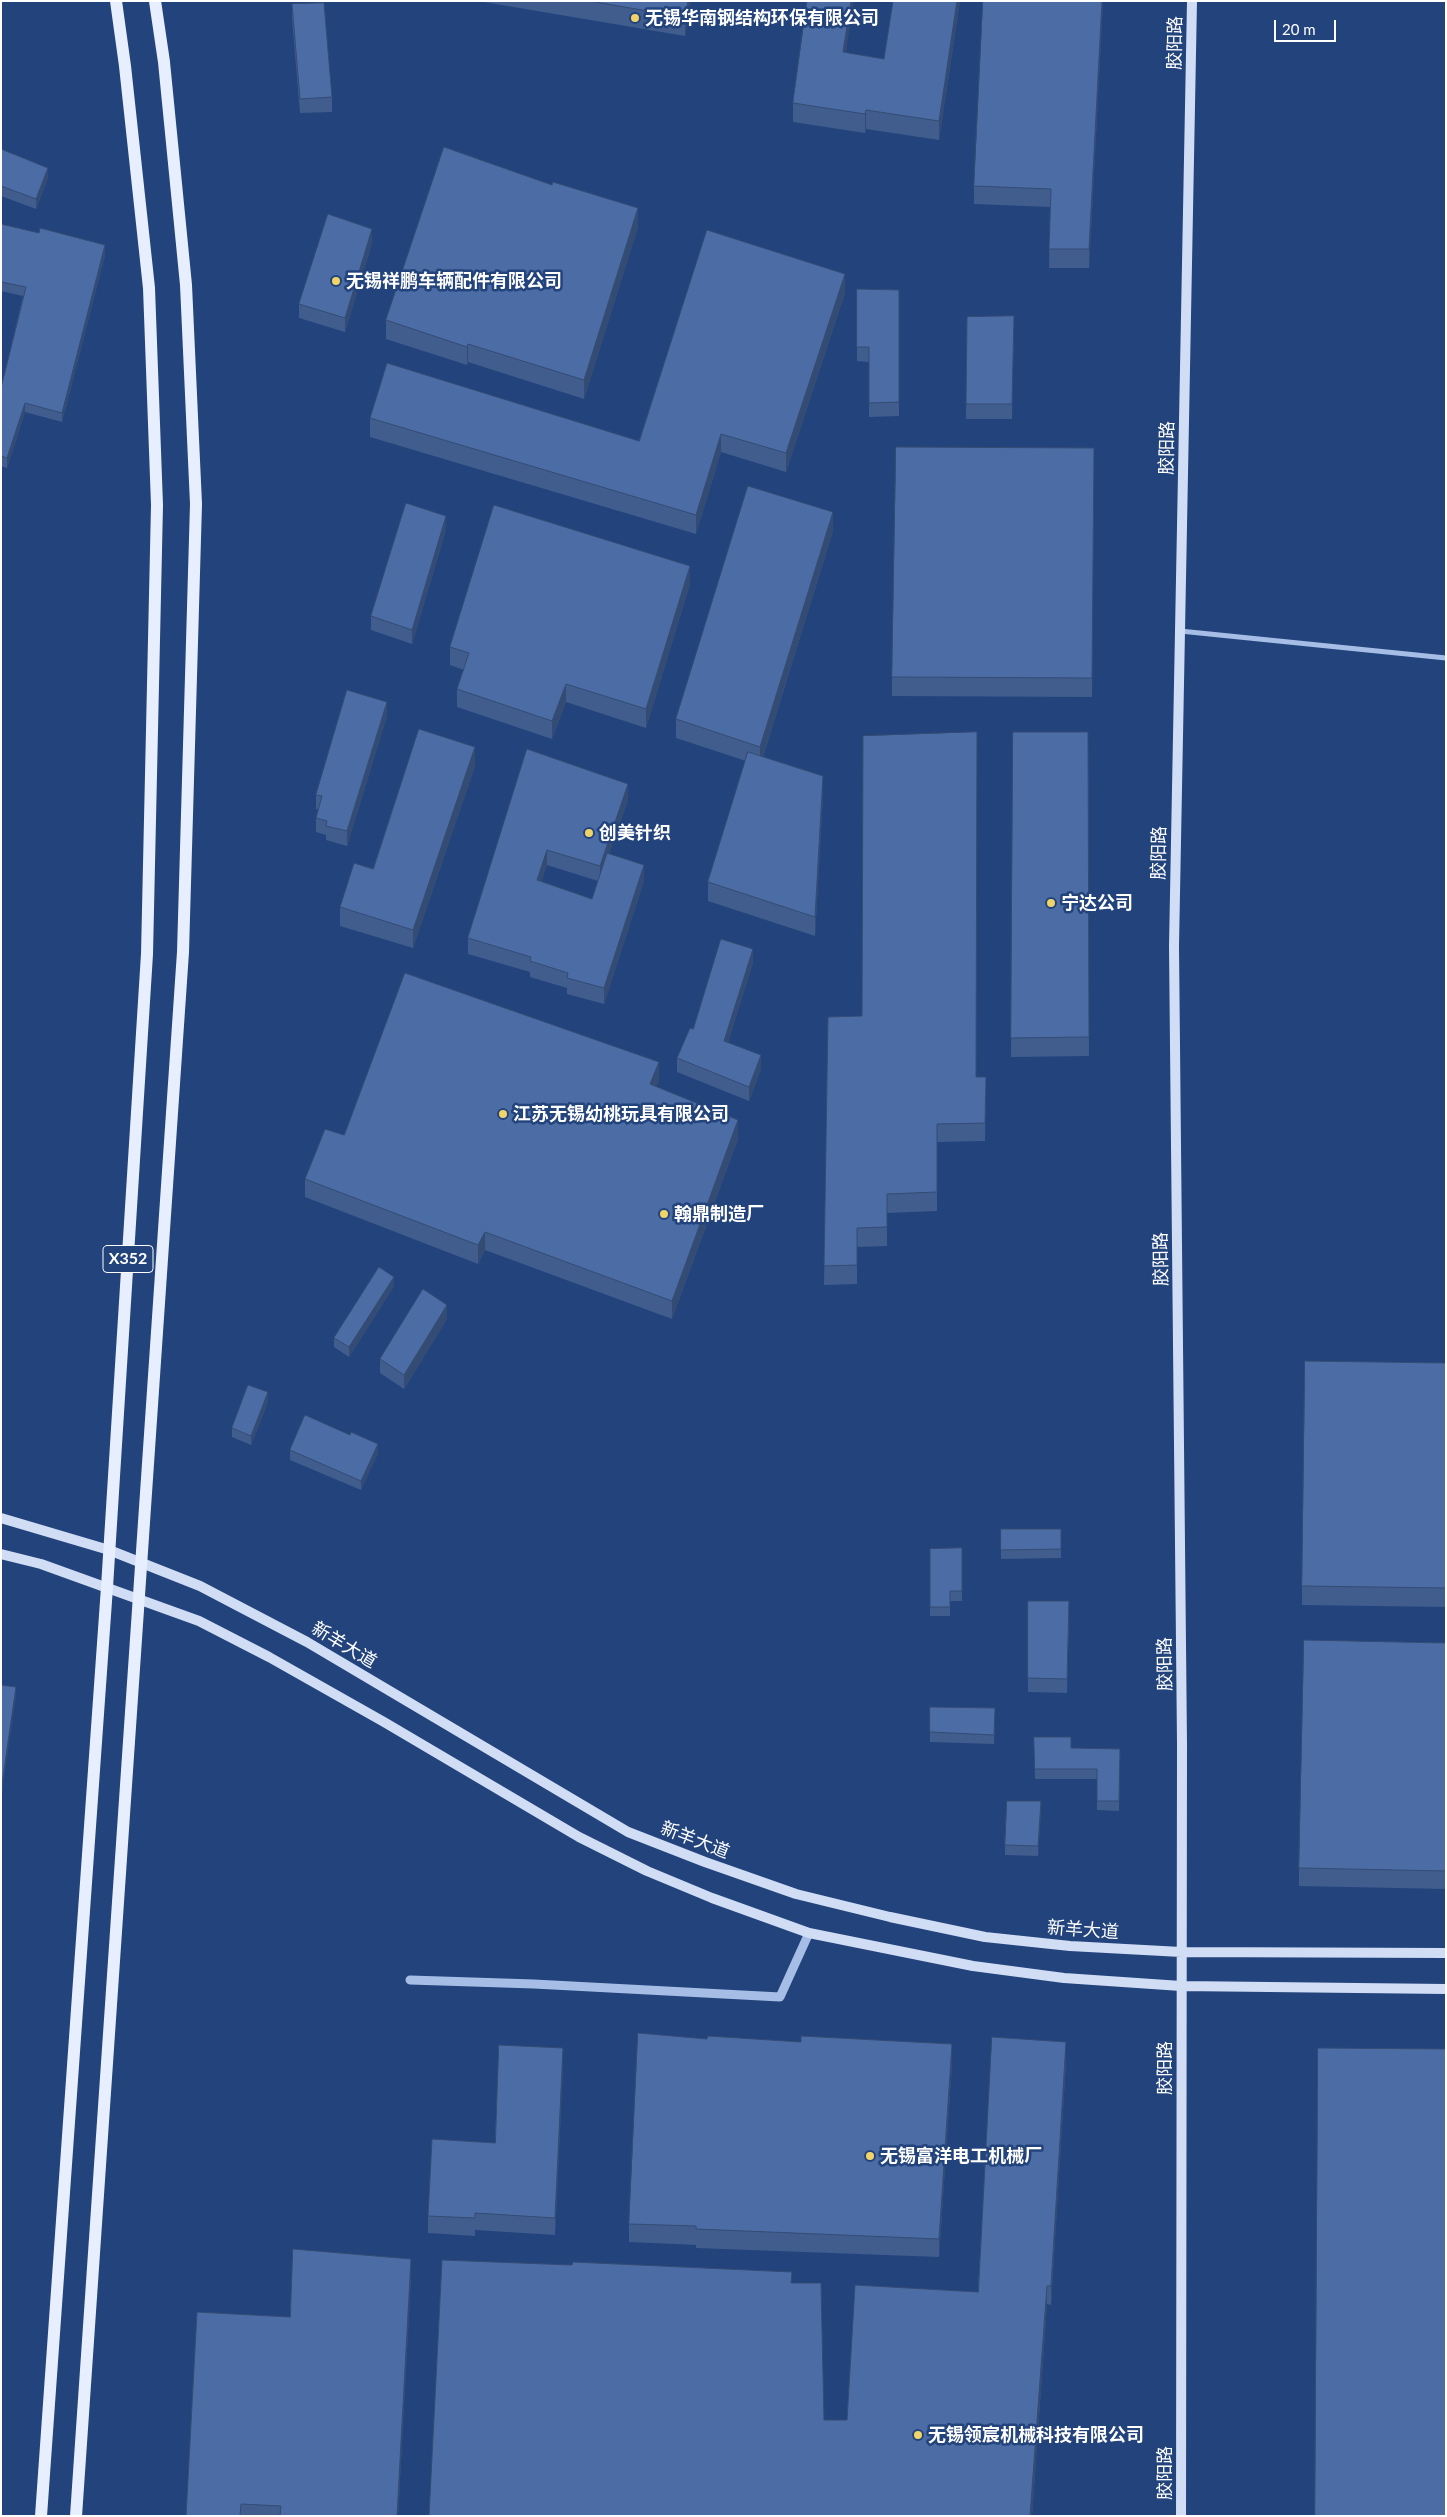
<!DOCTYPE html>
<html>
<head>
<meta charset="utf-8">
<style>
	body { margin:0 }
	#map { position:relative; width:1447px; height:2517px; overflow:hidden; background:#23437c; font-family:Lato,sans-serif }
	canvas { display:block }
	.frame { position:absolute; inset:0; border:2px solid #fff; pointer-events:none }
	.scale { position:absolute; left:1274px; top:20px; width:62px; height:22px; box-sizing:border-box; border:2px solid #fff; border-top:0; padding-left:6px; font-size:15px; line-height:18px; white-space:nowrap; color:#fff; -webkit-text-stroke:4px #23437c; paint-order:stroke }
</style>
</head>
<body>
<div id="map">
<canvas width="1447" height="2517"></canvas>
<div class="frame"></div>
<div class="scale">20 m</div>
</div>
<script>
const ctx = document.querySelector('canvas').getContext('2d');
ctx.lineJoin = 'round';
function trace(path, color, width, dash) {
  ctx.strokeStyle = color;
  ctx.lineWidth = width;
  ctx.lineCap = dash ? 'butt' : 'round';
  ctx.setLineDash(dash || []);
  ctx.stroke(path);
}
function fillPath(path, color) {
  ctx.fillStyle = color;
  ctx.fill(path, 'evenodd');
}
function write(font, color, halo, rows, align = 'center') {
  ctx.font = font + ' Lato,"Noto Sans SC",sans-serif';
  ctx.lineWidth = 5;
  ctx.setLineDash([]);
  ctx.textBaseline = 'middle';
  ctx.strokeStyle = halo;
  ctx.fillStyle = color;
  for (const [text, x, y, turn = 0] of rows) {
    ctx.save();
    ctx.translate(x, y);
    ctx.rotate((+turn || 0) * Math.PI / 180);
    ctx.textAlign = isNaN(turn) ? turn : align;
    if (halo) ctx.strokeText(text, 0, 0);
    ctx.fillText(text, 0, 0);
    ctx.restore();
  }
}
trace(new Path2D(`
	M 1180,631 L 1446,658`), '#a6bee6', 5);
trace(new Path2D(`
	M 410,1980 L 534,1984 L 780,1997 L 809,1933`), '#a6bee6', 9);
trace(new Path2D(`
	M 1,1518 L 109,1550 L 200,1586 L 307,1642 L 628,1832 L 705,1862 L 796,1894 L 890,1917 L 985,1937 L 1070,1946 L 1181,1952 L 1446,1953
	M 1,1554 L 41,1564 L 199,1621 L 269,1657 L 384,1722 L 579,1837 L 647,1871 L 712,1898 L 809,1933 L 973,1966 L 1064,1978 L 1181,1986 L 1446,1989
	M 1181,2516 L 1182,1744 L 1174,946 L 1192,1`), '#d0ddf5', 10);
trace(new Path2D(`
	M 41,2516 L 107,1587 L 147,954 L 157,505 L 149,288 L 125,66 L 116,1
	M 76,2516 L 183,952 L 196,504 L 186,285 L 164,62 L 155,1`), '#e7eefd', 12);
fillPath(new Path2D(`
	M 478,1 L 691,1 L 685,36 Z
	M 893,1 L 960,1 L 939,140 L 866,129 L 865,133 L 793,122 L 793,103 L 846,53 L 884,59 Z
	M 1103,1 L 1089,268 L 1049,268 L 1050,207 L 974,204 L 974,186 Z
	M 292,4 L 332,97 L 332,112 L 300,113 L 292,18 Z
	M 1,149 L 48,178 L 36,209 L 1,196 Z
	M 1,224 L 105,255 L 62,422 L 25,412 L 7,468 L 1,466 L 1,388 L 23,296 L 1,291 Z
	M 638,227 L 584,399 L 468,362 L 467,365 L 386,339 L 386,320 Z
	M 372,243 L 345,332 L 299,318 L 299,304 Z
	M 857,289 L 899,290 L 899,416 L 869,417 L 869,362 L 857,361 Z
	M 845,293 L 786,472 L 721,452 L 696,534 L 370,437 L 370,418 L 639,441 Z
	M 1014,316 L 1012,419 L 966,419 L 967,317 Z
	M 1094,448 L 1092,697 L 892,696 L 892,677 Z
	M 446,530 L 412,644 L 371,630 L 371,616 Z
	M 833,531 L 763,757 L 823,795 L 815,936 L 708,901 L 708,882 L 746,761 L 676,738 L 676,719 Z
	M 690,584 L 646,728 L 566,702 L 552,739 L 457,707 L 457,689 L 464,670 L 450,665 L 450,647 Z
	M 387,716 L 347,846 L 326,840 L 326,835 L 316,832 L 316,818 L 318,809 L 316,809 L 316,795 Z
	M 1013,732 L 1088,732 L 1089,1056 L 1011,1057 Z
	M 527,749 L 628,800 L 609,854 L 644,881 L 604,1004 L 567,994 L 567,988 L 530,977 L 530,972 L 468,954 L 468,938 ZM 547,865 L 598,881 L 592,899 L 541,882 Z
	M 475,766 L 413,948 L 340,926 L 340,907 L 373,869 Z
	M 753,963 L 728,1042 L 761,1069 L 749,1101 L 677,1072 L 677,1058 L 693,1029 Z
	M 828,1017 L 976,1077 L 986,1077 L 985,1141 L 937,1142 L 937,1211 L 887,1213 L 887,1246 L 857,1247 L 857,1284 L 824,1285 Z
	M 659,1081 L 656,1087 L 738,1139 L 672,1319 L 485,1250 L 478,1264 L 305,1197 L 305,1179 L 344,1135 Z
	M 394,1286 L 349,1357 L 334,1347 L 334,1338 Z
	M 447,1319 L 404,1389 L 380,1373 L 380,1359 Z
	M 1446,1363 L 1446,1607 L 1302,1605 L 1302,1586 Z
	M 268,1402 L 251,1445 L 232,1437 L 232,1428 Z
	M 290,1450 L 378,1453 L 361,1490 L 290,1460 Z
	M 1001,1529 L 1061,1529 L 1061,1558 L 1001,1559 Z
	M 962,1548 L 962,1601 L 950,1601 L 950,1616 L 930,1616 L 930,1549 Z
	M 1028,1601 L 1069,1615 L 1067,1693 L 1028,1692 Z
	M 1446,1643 L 1446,1889 L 1299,1886 L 1299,1868 Z
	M 930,1707 L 995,1708 L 994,1744 L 930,1742 Z
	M 1034,1737 L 1071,1748 L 1120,1749 L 1119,1811 L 1097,1810 L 1097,1779 L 1035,1779 Z
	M 1041,1810 L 1038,1856 L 1005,1855 L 1005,1845 Z
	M 1066,2061 L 1051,2305 L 1047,2304 L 1032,2516 L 429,2516 L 792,2283 L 824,2420 L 847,2420 L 978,2292 Z
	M 952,2063 L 939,2257 L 696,2248 L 696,2245 L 629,2242 L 629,2224 Z
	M 563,2066 L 555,2235 L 475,2230 L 475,2236 L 428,2233 L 428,2216 L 495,2143 Z
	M 411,2277 L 398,2516 L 186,2516 L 290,2317 Z`), '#405d8e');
fillPath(new Path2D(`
	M 688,1 L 691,1 L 685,36 L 685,17 Z
	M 851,1 L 854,1 L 843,71 L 843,52 Z
	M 957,1 L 960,1 L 939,140 L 939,121 Z
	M 1102,1 L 1103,1 L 1089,268 L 1089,249 Z
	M 866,110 L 866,129 L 865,133 L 865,114 Z
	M 48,168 L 48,178 L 36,209 L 36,199 Z
	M 638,208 L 638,227 L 584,399 L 584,380 Z
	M 372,229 L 372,243 L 345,332 L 345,318 Z
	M 105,245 L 105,255 L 62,422 L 62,413 Z
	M 845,274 L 845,293 L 786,472 L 786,453 Z
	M 468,344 L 468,362 L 467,365 L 467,347 Z
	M 25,403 L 25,412 L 7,468 L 7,458 Z
	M 721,434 L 721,452 L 696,534 L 696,515 Z
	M 833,512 L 833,531 L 760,766 L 760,747 Z
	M 446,516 L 446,530 L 412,644 L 412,630 Z
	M 690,566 L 690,584 L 646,728 L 646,709 Z
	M 566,684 L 566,702 L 552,739 L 552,721 Z
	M 387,702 L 387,716 L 347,846 L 347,831 Z
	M 475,747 L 475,766 L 413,948 L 413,930 Z
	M 823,776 L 823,795 L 815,936 L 815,917 Z
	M 628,784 L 628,800 L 600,882 L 600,866 Z
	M 547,850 L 547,865 L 537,896 L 537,880 Z
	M 644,865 L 644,881 L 604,1004 L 604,988 Z
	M 753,949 L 753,963 L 724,1055 L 724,1041 Z
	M 761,1055 L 761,1069 L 749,1101 L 749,1087 Z
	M 659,1062 L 659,1081 L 650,1103 L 650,1084 Z
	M 738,1120 L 738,1139 L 672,1319 L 672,1301 Z
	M 485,1232 L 485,1250 L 478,1264 L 478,1245 Z
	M 394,1277 L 394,1286 L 349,1357 L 349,1347 Z
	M 447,1305 L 447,1319 L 404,1389 L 404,1375 Z
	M 268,1392 L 268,1402 L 251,1445 L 251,1436 Z
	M 378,1444 L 378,1453 L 361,1490 L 361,1481 Z
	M 16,1687 L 16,1696 L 1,1801 L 1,1791 Z
	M 1041,1801 L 1041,1810 L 1038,1856 L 1038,1846 Z
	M 1066,2042 L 1066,2061 L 1051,2305 L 1051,2286 Z
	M 952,2044 L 952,2063 L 939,2257 L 939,2239 Z
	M 563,2048 L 563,2066 L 555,2235 L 555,2218 Z
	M 411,2259 L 411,2277 L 398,2516 L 397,2516 Z
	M 1047,2286 L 1047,2304 L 1032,2516 L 1030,2516 Z`), '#344c74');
const building = new Path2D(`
	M 590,1 L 688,1 L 685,17 Z
	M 807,1 L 851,1 L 843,52 L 884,59 L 893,1 L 957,1 L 939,121 L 866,110 L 865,114 L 793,103 Z
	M 983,1 L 1102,1 L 1089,249 L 1049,249 L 1051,189 L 974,186 Z
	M 324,3 L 332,97 L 300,99 L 292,4 Z
	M 444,147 L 552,185 L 553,182 L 638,208 L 584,380 L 468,344 L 467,347 L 386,320 Z
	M 1,149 L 48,168 L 36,199 L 1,186 Z
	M 328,214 L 372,229 L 345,318 L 299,304 Z
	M 1,224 L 39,233 L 40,228 L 105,245 L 62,413 L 25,403 L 7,458 L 1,456 L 1,388 L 26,287 L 1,282 Z
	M 707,230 L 845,274 L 786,453 L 721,434 L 696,515 L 370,418 L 387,363 L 639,441 Z
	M 857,289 L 899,290 L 899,402 L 869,403 L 869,347 L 857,347 Z
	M 1014,316 L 1012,404 L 966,404 L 967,317 Z
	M 896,447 L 1094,448 L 1092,678 L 892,677 Z
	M 748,486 L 833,512 L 760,747 L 676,719 Z
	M 406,503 L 446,516 L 412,630 L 371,616 Z
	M 494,505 L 690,566 L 646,709 L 566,684 L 552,721 L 457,689 L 469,653 L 450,647 Z
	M 347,690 L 387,702 L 347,831 L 326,826 L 327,821 L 316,818 L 322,796 L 316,795 Z
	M 419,729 L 475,747 L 413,930 L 340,907 L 354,863 L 373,869 Z
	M 977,732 L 976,1077 L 986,1077 L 985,1123 L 937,1124 L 937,1192 L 887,1194 L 887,1227 L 857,1228 L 857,1265 L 824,1266 L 828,1017 L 862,1016 L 863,736 Z
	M 1013,732 L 1088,732 L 1089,1037 L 1011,1038 Z
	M 527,749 L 628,784 L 600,866 L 547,850 L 537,880 L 592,899 L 607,853 L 644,865 L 604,988 L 567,978 L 568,973 L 530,961 L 531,957 L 468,938 Z
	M 748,752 L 823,776 L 815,917 L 708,882 Z
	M 721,939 L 753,949 L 724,1041 L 761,1055 L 749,1087 L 677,1058 L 690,1028 L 693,1029 Z
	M 405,973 L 659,1062 L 650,1084 L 738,1120 L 672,1301 L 485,1232 L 478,1245 L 305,1179 L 325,1129 L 344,1135 Z
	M 379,1267 L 394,1277 L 349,1347 L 334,1338 Z
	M 423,1289 L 447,1305 L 404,1375 L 380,1359 Z
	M 1305,1361 L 1446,1363 L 1446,1588 L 1302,1586 Z
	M 248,1385 L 268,1392 L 251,1436 L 232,1428 Z
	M 305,1415 L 350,1435 L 351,1432 L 378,1444 L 361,1481 L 290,1450 Z
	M 1001,1529 L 1061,1529 L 1061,1549 L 1001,1550 Z
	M 962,1548 L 962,1591 L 950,1591 L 950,1607 L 930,1607 L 930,1549 Z
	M 1028,1601 L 1069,1601 L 1067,1679 L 1028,1678 Z
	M 1304,1640 L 1446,1643 L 1446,1871 L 1299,1868 Z
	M 1,1685 L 16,1687 L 1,1791 Z
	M 930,1707 L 995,1708 L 994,1735 L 930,1732 Z
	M 1034,1737 L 1071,1737 L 1071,1748 L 1120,1749 L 1119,1801 L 1097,1801 L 1097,1769 L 1035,1769 Z
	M 1007,1801 L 1041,1801 L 1038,1846 L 1005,1845 Z
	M 638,2033 L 707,2039 L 708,2036 L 801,2042 L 801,2036 L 952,2044 L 939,2239 L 696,2229 L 696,2226 L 629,2224 Z
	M 992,2037 L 1066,2042 L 1051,2286 L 1047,2286 L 1030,2516 L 429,2516 L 442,2260 L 572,2265 L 573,2262 L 792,2272 L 791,2283 L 821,2283 L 824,2420 L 847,2420 L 855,2285 L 978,2292 Z
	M 499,2045 L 563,2048 L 555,2218 L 475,2213 L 475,2218 L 428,2216 L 432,2139 L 495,2143 Z
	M 1318,2048 L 1446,2049 L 1446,2516 L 1315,2516 Z
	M 293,2249 L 411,2259 L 397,2516 L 280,2516 L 281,2506 L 241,2504 L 240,2516 L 186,2516 L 197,2312 L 290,2317 Z`);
fillPath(building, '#4b6ca5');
trace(building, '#344c74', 1);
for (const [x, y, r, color] of [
	[635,18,5,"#f1d469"],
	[336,281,5,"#f1d469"],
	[589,833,5,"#f1d469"],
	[1051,903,5,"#f1d469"],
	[503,1114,5,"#f1d469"],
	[664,1214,5,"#f1d469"],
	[870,2156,5,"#f1d469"],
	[918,2435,5,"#f1d469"]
]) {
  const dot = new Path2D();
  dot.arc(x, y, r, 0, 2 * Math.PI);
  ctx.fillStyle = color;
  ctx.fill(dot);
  trace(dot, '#23437c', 2);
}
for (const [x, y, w] of [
	[128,1259,50]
]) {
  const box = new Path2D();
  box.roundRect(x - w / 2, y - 13.5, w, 27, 4);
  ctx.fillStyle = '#23437c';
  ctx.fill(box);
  trace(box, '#fff', 1);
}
write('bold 16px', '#fff', null, [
	["X352",128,1259]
]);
write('bold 18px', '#fff', '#23437c', [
	["无锡华南钢结构环保有限公司",645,18],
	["无锡祥鹏车辆配件有限公司",346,281],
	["创美针织",599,833],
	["宁达公司",1061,903],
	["江苏无锡幼桃玩具有限公司",513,1114],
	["翰鼎制造厂",674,1214],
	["无锡富洋电工机械厂",880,2156],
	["无锡领宸机械科技有限公司",928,2435]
], 'left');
write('18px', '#fff', '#23437c', [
	["胶阳路",1175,43,-89],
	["胶阳路",1167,448,-89],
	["胶阳路",1159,853,-89],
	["胶阳路",1161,1259,-91],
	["新羊大道",344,1645,31],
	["胶阳路",1165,1664,-91],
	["新羊大道",695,1840,21],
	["新羊大道",1083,1930,4],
	["胶阳路",1165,2068,-90],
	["胶阳路",1165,2473,-90]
]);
</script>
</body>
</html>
